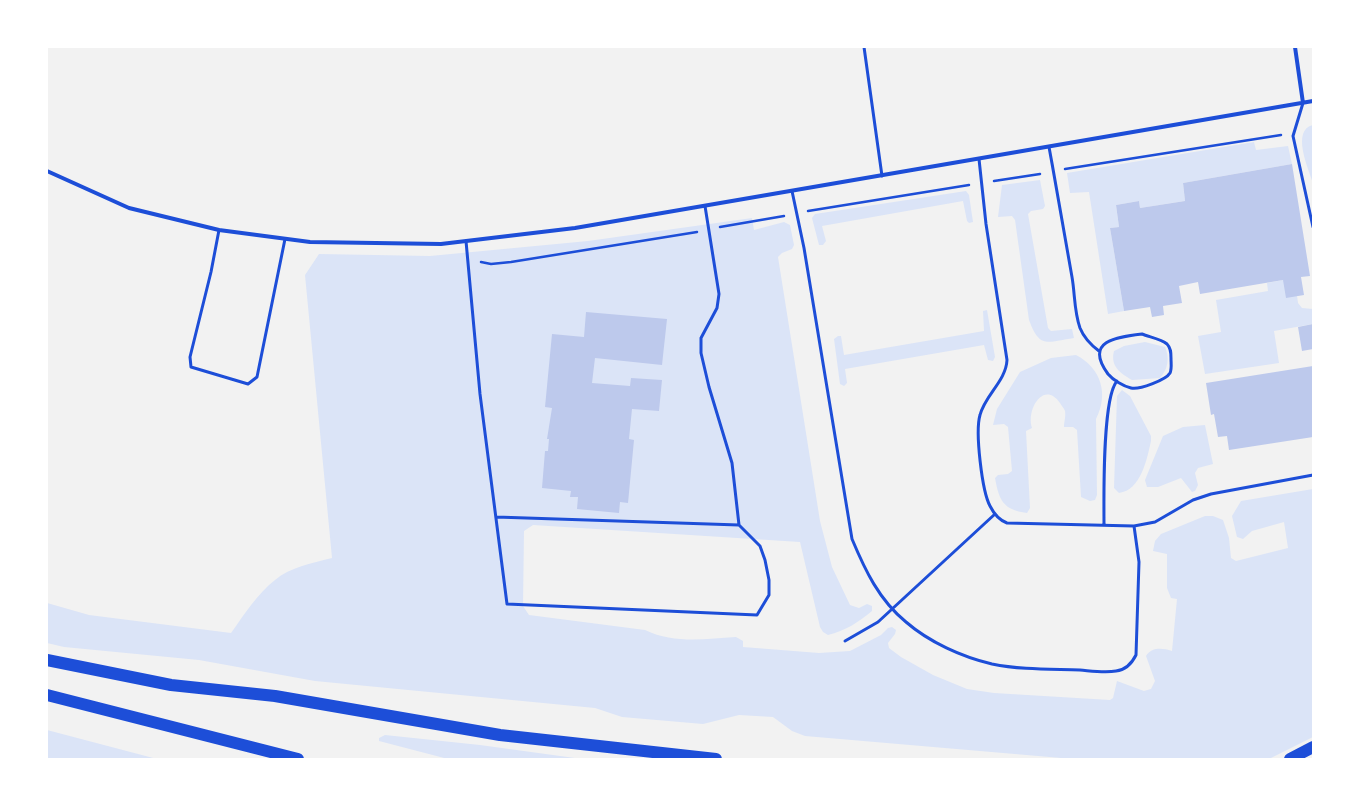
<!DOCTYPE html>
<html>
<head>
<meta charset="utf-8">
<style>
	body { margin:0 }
	#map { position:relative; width:1360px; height:806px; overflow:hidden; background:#f2f2f2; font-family:Mulish,sans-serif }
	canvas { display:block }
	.frame { position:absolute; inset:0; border:48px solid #fff; pointer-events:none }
</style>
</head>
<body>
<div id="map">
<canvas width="1360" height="806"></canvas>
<div class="frame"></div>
</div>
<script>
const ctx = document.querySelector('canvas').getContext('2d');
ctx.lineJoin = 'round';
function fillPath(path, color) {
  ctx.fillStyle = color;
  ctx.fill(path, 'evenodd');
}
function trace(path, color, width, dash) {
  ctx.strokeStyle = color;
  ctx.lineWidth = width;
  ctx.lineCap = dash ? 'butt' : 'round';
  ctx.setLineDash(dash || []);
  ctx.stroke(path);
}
fillPath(new Path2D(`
	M 1313,125 L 1313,183 C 1308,168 1291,130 1313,125 Z
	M 1254,142 L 1256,150 L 1288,146 L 1292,164 L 1183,183 L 1185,201 L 1140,208 L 1139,201 L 1116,205 L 1119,227 L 1110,228 L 1124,311 L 1108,314 L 1089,192 L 1070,193 L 1067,173 Z
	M 1040,180 L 1045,206 L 1043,209 L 1031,211 L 1028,214 L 1048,328 L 1051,331 L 1072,329 L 1074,338 C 1046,342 1040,349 1029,320 L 1015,220 L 1012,216 L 998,217 L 1002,185 Z
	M 966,191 L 969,195 L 973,222 L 969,223 L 967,221 L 963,201 L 822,226 L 826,241 L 823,245 L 819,245 L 812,218 L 815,214 Z
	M 752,218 L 754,230 L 784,222 L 790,225 L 794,245 L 792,249 L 782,253 L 778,257 L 820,521 L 832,567 L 850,605 L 859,608 L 867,604 L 872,606 L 872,611 C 859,622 845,631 828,635 L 823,632 L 820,627 L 800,542 L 533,525 L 524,531 L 523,606 L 529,615 L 645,630 C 674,644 705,639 736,637 L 743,641 L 743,647 L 819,653 L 850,651 L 881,635 L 888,628 L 892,627 L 896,630 L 895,634 L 888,643 L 889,648 L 901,657 L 933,675 L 967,689 L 994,693 L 1110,700 L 1113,698 L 1117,681 L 1144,691 L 1151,689 L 1155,681 L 1146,656 C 1152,647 1162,648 1172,651 L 1177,599 L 1171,598 L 1167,588 L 1167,554 L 1153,551 L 1155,541 L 1161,534 L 1205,516 L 1213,516 L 1223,520 L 1229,538 L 1231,558 L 1236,561 L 1288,548 L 1284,522 L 1252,531 L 1243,539 L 1237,537 L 1232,516 L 1241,501 L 1313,489 L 1313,737 L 1269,759 L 1073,759 L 805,736 L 792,731 L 773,717 L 739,715 L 703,724 L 622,717 L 595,708 L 315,681 L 199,660 L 64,647 L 47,643 L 47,603 L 89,615 L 231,633 C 244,615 257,594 275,580 C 290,567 313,563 332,558 L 305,275 L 319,254 L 430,256 L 588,241 Z
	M 1283,280 L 1297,296 L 1298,303 L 1302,308 L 1313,309 L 1313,324 L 1274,331 L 1279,363 L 1205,374 L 1198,336 L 1221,332 L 1216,300 L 1268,291 L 1267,283 Z
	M 987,310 L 995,357 L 993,361 L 988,360 L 984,345 L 845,369 L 847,383 L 844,386 L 840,384 L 834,339 L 838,336 L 841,336 L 844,355 L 984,331 L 983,311 Z
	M 1145,342 L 1165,347 C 1170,358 1168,369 1160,378 L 1132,380 C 1120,373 1110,366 1114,351 L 1124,346 Z
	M 1076,355 C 1101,368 1109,394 1096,419 L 1097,495 L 1095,500 L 1090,501 L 1081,497 L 1077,430 L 1073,427 L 1064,427 C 1064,422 1066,416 1065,411 C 1064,408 1061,405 1060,403 C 1044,380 1026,409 1032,428 L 1026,431 L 1030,508 L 1027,513 C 1003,510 999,500 995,478 L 998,475 L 1008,474 L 1012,471 L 1008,427 L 1004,424 L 993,425 L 997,409 L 1020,372 L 1051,358 Z
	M 1122,390 L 1130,396 L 1151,436 L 1151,441 C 1147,459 1141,490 1119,493 L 1114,488 L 1117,396 Z
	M 1205,425 L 1213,464 L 1198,468 L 1195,473 L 1198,485 L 1195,491 L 1192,492 L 1181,478 L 1158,487 L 1147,487 L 1145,480 L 1163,436 L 1183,427 Z
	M 47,730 L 157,759 L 47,759 Z
	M 385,735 L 480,745 L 582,759 L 448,759 L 379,741 L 379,738 Z`), '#dbe4f7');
fillPath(new Path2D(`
	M 1292,164 L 1310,276 L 1301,277 L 1304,295 L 1286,298 L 1283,280 L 1200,294 L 1198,282 L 1179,286 L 1182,303 L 1163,306 L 1164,315 L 1152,317 L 1150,307 L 1124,311 L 1110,228 L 1119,227 L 1116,205 L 1139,201 L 1140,208 L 1185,201 L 1183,183 Z
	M 586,312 L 667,319 L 662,365 L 595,358 L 592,383 L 630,386 L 631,378 L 662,380 L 659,411 L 632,409 L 629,439 L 634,440 L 628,503 L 620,502 L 619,513 L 577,509 L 578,497 L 570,497 L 571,491 L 542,488 L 545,451 L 548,451 L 549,439 L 547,439 L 552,408 L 545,407 L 552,334 L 584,337 Z
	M 1313,324 L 1313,349 L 1302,351 L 1298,327 Z
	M 1313,366 L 1313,437 L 1229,450 L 1227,436 L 1218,437 L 1214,414 L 1211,415 L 1206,383 Z`), '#bdc9ec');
trace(new Path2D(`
	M 1065,169 L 1281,135
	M 994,181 L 1040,174
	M 808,211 L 969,185
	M 720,227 L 784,216
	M 481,262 L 491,264 L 511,262 L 697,232`), '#1d4ed8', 2.5);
trace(new Path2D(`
	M 864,47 L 882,176
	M 1303,103 L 1293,136 L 1313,227
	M 1049,147 C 1057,190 1064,233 1072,277 C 1075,294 1074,311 1080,328 C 1084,338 1091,345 1099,351
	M 979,159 L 986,224 L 1007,360 C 1006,381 985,395 980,415 C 975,432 982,491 990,506 C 994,514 999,520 1007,523 L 1134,526 L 1155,522 L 1193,500 L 1211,494 L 1313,475
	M 792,191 L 804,248 L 852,539 C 865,570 879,600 906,622 C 929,642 962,657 992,664 C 1021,670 1051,669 1080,670 C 1092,671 1105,673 1116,671 C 1126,670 1132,663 1136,655 L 1139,562 L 1134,526
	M 219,230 L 211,272 L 190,357 L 191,367 L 248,384 L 257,377 L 285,239
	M 466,241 L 480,394 L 507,604 L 757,615 L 769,595 L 769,580 L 765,560 L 760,546 L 739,525 L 732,463 L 709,387 L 701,353 L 701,338 L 717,308 L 719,294 L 705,206
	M 1142,334 C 1149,337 1161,339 1167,344 C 1171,348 1171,353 1171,358 C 1171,363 1172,369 1170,373 C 1166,380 1139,390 1131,388 C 1123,386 1113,380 1108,374 C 1084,341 1116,337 1142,334 Z
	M 496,517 L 739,525
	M 1104,525 C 1104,499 1102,398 1117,381
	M 845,641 L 878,622 L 995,514`), '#1d4ed8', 3);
trace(new Path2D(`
	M 1295,47 L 1303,103
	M 47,171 L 129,208 L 219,230 L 310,242 L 441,244 L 575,228 L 1313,101`), '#1d4ed8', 4);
trace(new Path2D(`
	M 47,660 L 171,685 L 275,696 L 500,735 L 716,759
	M 47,695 L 298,759
	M 1290,759 L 1313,747`), '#1d4ed8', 12);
</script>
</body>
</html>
